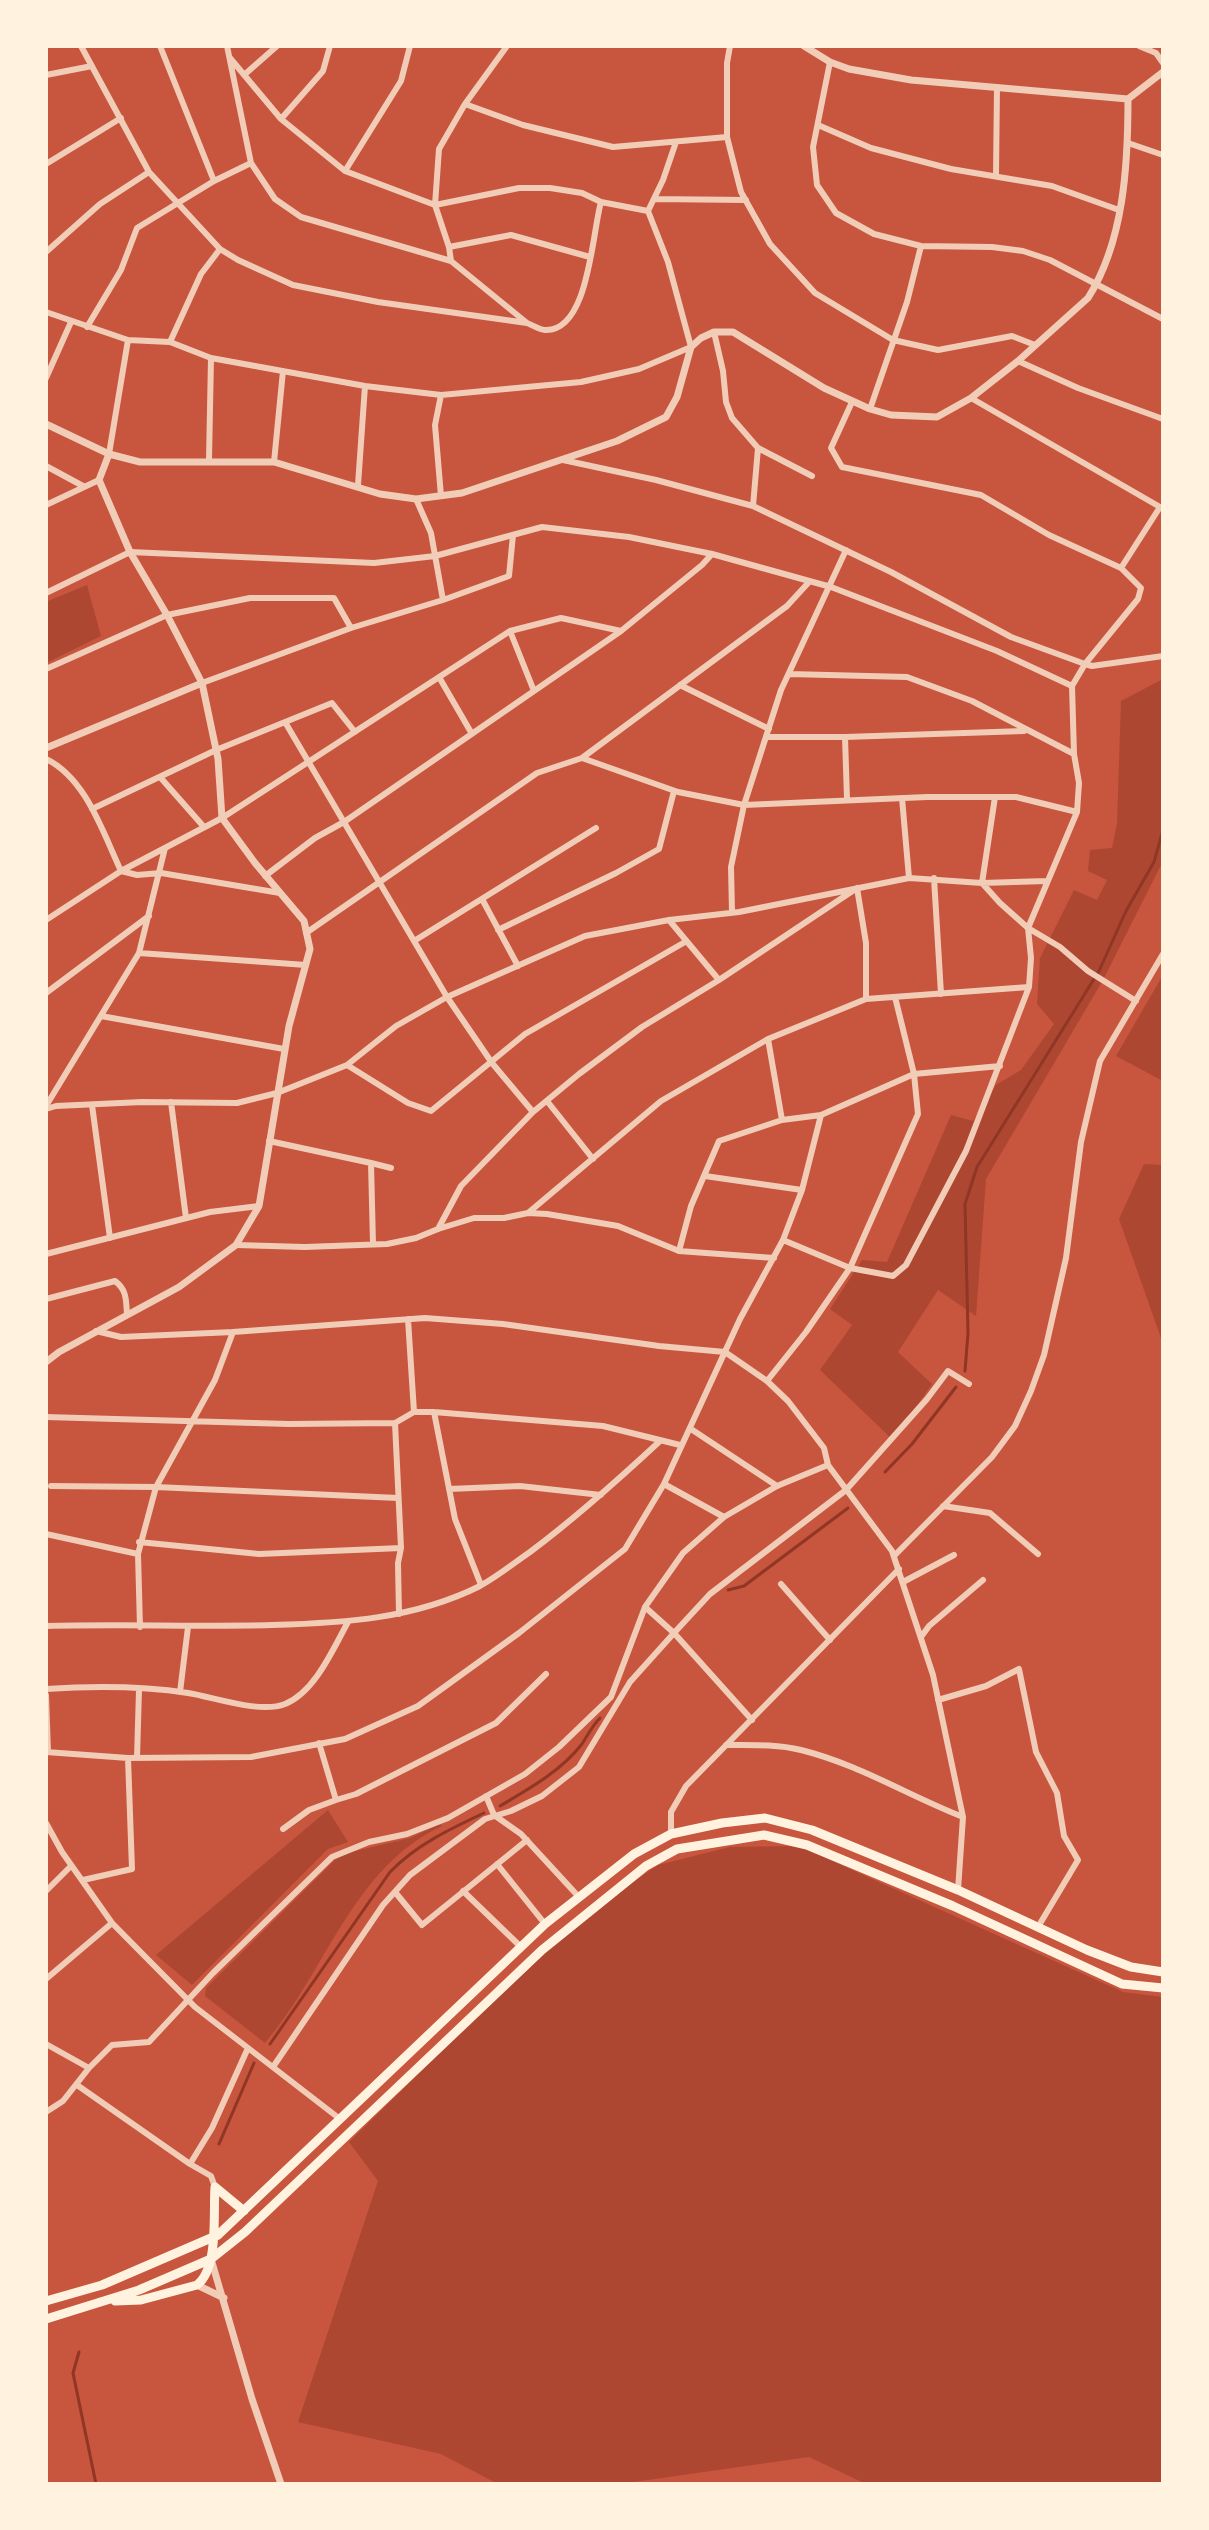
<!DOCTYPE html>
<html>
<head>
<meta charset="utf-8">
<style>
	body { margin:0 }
	#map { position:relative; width:1209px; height:2530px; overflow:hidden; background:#c8553d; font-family:"Open Sans",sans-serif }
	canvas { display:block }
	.frame { position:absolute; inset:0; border:48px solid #fff3e0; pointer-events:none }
</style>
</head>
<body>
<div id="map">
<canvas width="1209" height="2530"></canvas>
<div class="frame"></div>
</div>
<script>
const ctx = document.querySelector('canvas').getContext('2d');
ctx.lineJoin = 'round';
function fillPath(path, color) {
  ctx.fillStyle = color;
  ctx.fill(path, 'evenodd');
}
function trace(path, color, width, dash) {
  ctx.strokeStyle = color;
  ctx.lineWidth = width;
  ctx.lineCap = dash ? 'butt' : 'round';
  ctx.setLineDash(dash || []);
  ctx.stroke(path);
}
fillPath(new Path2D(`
	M 87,585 L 101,636 L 46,663 L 46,602 Z
	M 1163,679 L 1162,863 L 1103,980 L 986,1179 L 976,1316 L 938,1290 L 898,1352 L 932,1384 L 893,1440 L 820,1370 L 852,1325 L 830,1309 L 862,1260 L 887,1262 L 951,1115 L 973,1121 L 996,1085 L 1021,1070 L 1054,1024 L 1037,1004 L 1040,958 L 1074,890 L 1097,900 L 1107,880 L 1088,871 L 1090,850 L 1112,848 L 1117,823 L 1121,701 Z
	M 1163,975 L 1163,1086 L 1161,1080 L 1116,1056 Z
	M 1144,1164 L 1163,1165 L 1163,1344 L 1119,1219 Z
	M 328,1810 L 348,1842 L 328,1849 L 192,1985 L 156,1955 Z
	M 440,1824 L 442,1826 C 352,1868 326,1972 265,2043 L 205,1996 L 206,1988 L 335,1860 L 347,1853 L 410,1838 Z
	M 799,1846 L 1112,1987 L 1123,1992 L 1163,1997 L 1163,2484 L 866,2484 L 809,2457 L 620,2484 L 498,2484 L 441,2454 L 298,2422 L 378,2181 L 349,2142 L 539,1956 L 601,1904 L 658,1865 L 730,1847 Z`), '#ae4732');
trace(new Path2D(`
	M 965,1371 L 968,1333 L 965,1204 L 977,1167 L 1099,971 L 1126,911 L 1154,862 L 1163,830
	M 885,1472 L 912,1444 L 956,1387
	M 728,1590 L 744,1586 L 848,1508
	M 500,1806 C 529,1789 561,1771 582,1744 C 588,1735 592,1726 600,1718
	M 270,2044 L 390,1872 C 416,1845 450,1829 484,1813
	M 219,2144 L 254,2063
	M 79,2352 L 73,2373 L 96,2484`), '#8f3625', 3);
trace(new Path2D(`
	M 81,46 L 149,172 L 220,249 L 238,260 L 293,285 L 378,302 L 527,323 C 532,325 540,330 545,330 C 589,332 592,233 601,202 L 648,211
	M 160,46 L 214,181
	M 227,46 L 251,163 L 275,199 L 301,217 L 451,261
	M 507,46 L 465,104 L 439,149 L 435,205 L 449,247 L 451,261 L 527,323
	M 730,46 L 727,63 L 727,137 L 741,192 L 770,244 L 815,293 L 893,340 L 938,350 L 1012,336 L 1035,345
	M 1139,46 L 1156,53 L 1163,63
	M 230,58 L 281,119 L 345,171 L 435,205 L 519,188 L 550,188 L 582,193 L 601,202
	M 830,62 L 813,147 L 817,185 L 836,213 L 874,234 L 921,246 L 992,247 L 1023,251 L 1050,260 L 1163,319
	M 46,75 L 92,66
	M 244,75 L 277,46
	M 465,104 L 523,125 L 613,147 L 727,137
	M 281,119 L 323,71 L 330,46
	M 818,125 L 871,148 L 951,169 L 1052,186 L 1119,210
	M 1128,143 L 1163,155
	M 46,164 L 121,118
	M 345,171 L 401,81 L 410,46
	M 996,175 L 997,87
	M 654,199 L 746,200
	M 449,247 L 511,235 L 590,257
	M 46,252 L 100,204 L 149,172
	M 46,312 L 128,340 L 170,342 L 211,358 L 365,386 L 441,395 L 581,382 L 639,369 L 691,347 L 668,262 L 648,211 L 663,180 L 676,142
	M 87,327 L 121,270 L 137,228 L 214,181 L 251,163
	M 714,332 L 723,371 L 726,402 L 732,418 L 758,448 L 753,506
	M 170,342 L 201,274 L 220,249
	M 1018,361 L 1078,388 L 1163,419
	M 46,378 L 71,322
	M 852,402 L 831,448 L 842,467 L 981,495 L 1049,535 L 1121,568 L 1160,507 L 971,398
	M 870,409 L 907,302 L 921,246
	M 758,448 L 812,476
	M 109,454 L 128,340
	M 209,460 L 211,358
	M 563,460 L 656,480 L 753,506 L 891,572 L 1011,637 L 1085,664 L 1092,666 L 1163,656
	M 274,462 L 283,371
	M 46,466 L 83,486
	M 358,485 L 365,386
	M 441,496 L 435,425 L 441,395
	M 46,505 L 99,480
	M 46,593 L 130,552 L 374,563 L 435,556 L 542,527 L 629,537 L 712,554 L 831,587 L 997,651 L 1072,686
	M 443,600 L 509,576 L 513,535
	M 510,631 L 534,691
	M 46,669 L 167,615 L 250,598 L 334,598 L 351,628
	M 789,674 L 907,677 L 972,701 L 1074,754
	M 439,677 L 472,734
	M 202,683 L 351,628 L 443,600 L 431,533 L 416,499
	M 680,685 L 769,729
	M 285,722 L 447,997 L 492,1063 L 533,1112
	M 766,737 L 845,737 L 1024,731
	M 845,737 L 847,799
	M 582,758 L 787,606 L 809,582
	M 46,759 C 86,778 103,833 121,871 L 137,875 L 161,873 L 280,893
	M 160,777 L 204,827
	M 995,797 L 982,883 L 1000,903 L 1028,928 L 1060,947 L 1088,971 L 1136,1001
	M 902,798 L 909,878
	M 92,809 L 216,750 L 332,703 L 355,732
	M 265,876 L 315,838 L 344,822 L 621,631 L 702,565 L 712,554
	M 934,878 L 941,994
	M 482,899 L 518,966
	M 732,912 L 731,867 L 744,805 L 781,690 L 846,550
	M 46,920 L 121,871 L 222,818 L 510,631 L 561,618 L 621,631
	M 669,920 L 719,980
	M 498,930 L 616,873 L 659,849 L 674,791
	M 306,933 L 537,773 L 582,758 L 678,792 L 744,805 L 927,797 L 1016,797 L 1077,812
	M 414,941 L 596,828
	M 139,953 L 306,965
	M 46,993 L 149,916
	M 101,1016 L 284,1049
	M 768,1039 L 782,1120
	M 347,1065 L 408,1103 L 431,1111 L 525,1034 L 685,942
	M 547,1101 L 593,1159
	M 171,1102 L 186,1218
	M 92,1105 L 110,1238
	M 46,1106 L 139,953 L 165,848
	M 46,1109 L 56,1106 L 142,1102 L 237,1103 L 277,1093 L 347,1065 L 396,1026 L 447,997 L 585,936 L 669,920 L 739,912 L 909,878 L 982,883 L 1046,881
	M 269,1141 L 371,1163 L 373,1244
	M 371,1163 L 391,1168
	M 705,1176 L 802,1190
	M 528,1213 L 661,1101 L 768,1039 L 866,999 L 1029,987
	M 438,1229 L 461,1186 L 533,1112 L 579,1074 L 642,1027 L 719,980 L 857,888 L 866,943 L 866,999
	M 783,1240 L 850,1268 L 893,1276 L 906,1265 L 966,1151 L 1029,987 L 1031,958 L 1028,928 L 1077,812 L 1079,783 L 1074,754 L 1072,686 L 1085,664 L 1138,599 L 1141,588 L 1121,568
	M 236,1245 L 305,1247 L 387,1244 L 416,1238 L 438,1229 L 474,1218 L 504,1218 L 528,1213 L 547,1214 L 618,1226 L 679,1251 L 774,1258
	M 679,1251 L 691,1206 L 719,1141 L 782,1120 L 821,1115 L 914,1074 L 1000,1066
	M 46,1254 L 210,1212 L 259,1206
	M 46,1299 L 115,1281 C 127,1290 126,1300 127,1315
	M 408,1319 L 414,1412
	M 96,1331 L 121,1337 L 233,1332 L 425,1318 L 503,1324 L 659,1346 L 725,1352 L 767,1381 L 788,1401 L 824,1448 L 828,1465 L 892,1551 L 933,1675 L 963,1817 L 958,1890
	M 767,1381 L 806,1332 L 850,1268 L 918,1114 L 914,1074 L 895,997
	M 434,1412 L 455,1519 L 481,1585
	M 46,1417 L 289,1424 L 395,1423 L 414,1412 L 434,1412 L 603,1426 L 680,1445
	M 395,1423 L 401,1548 L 398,1563 L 399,1614
	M 691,1429 L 777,1486
	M 664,1484 L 724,1517
	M 51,1486 L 156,1487 L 398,1498
	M 449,1489 L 520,1486 L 601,1495
	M 943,1506 L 990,1513 L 1038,1554
	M 46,1534 L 138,1554
	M 139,1542 L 259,1554 L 401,1548
	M 894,1556 L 992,1457 L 1015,1426 L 1031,1391 L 1044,1355 L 1066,1258 L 1081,1142 L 1100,1061 L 1163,954
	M 903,1582 L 954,1555
	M 781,1584 L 830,1640
	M 645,1607 L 674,1633 L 752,1720
	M 46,1626 C 121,1624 196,1627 272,1625 C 344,1623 414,1619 480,1586 C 498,1576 514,1563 530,1552 C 577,1517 618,1480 660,1441
	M 140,1627 L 138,1554 L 156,1487 L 215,1380 L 233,1332
	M 921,1637 L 929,1626 L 983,1580
	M 46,1689 C 92,1686 142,1686 188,1693 C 214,1697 260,1714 285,1704 C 315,1692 333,1649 348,1622
	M 180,1692 L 188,1627
	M 46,1695 L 48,1752
	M 938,1700 L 986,1686 L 1019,1669 L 1036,1752 L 1057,1793 L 1064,1836 L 1078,1860 L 1038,1927
	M 319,1743 L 336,1800 L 356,1794 L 496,1723 L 546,1674
	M 726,1745 C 751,1745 777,1744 801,1750 C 858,1764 909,1796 963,1817
	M 46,1752 L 128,1758 L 251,1757 L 345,1739 L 418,1706 L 519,1633 L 625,1549 L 664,1484 L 740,1319 L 783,1240 L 802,1190 L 821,1115
	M 137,1758 L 139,1690
	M 486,1796 L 494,1815 L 521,1834 L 578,1896
	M 46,1823 L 62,1852 L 112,1923 L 195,2007 L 340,2119
	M 283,1829 L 309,1810 L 336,1800
	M 671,1834 L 671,1812 L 686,1786 L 899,1569
	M 497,1864 L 545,1924
	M 83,1880 L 132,1869 L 128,1758
	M 46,1891 L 71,1866
	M 463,1891 L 521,1947
	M 395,1892 L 422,1925 L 527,1840
	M 46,1979 L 112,1923
	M 46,2044 L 89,2068 L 63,2101 L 46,2112
	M 273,2067 L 383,1905 L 410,1875 L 485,1819 L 511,1811 L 542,1796 L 579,1767 L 630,1682 L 674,1633 L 710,1594 L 846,1490 L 927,1399 L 948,1371 L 969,1384
	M 89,2068 L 112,2045 L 149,2042 L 213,1973 L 332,1857 L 369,1842 L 407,1834 L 448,1818 L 525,1774 L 559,1747 L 611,1697 L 645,1607 L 683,1553 L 724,1517 L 777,1486 L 828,1465
	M 77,2085 L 190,2164 L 211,2176 L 215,2187
	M 190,2164 L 212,2128 L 248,2048`), '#f1ccb7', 6);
trace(new Path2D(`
	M 804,46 L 830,62 L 849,69 L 911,80 L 1128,99 L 1163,72
	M 46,424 L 109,454 L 140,462 L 274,462 L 380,494 L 416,499 L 462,493 L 617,441 L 666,417 L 677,397 L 691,347 L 701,338 L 714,332 L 733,332 L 824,388 L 870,409 L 891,415 L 937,417 L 971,398 L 1018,361 L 1088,298 C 1124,241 1128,165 1128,99
	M 46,748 L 202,683
	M 46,1362 L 59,1352 L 179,1287 L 236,1245 L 259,1206 L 289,1026 L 310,949 L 304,921 L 255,863 L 222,818 L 218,759 L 202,683 L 167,615 L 130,552 L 99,480 L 109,454
	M 211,2259 L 252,2399 L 281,2484
	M 197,2285 L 224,2298`), '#f1ccb7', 7);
trace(new Path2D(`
	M 46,2301 L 102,2285 L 218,2235 L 545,1924 L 634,1854 L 671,1834 L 722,1823 L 765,1818 L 812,1830 L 958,1890 L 1087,1950 L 1131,1967 L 1163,1972
	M 115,2301 L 141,2300 L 197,2285 C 219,2268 213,2214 215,2187 L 244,2211
	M 46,2319 L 139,2290 L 211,2259 L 245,2232 L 542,1950 L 646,1866 L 677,1849 L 764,1835 L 807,1845 L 953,1906 L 1122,1984 L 1163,1988`), '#fff3e0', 9);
</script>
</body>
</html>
